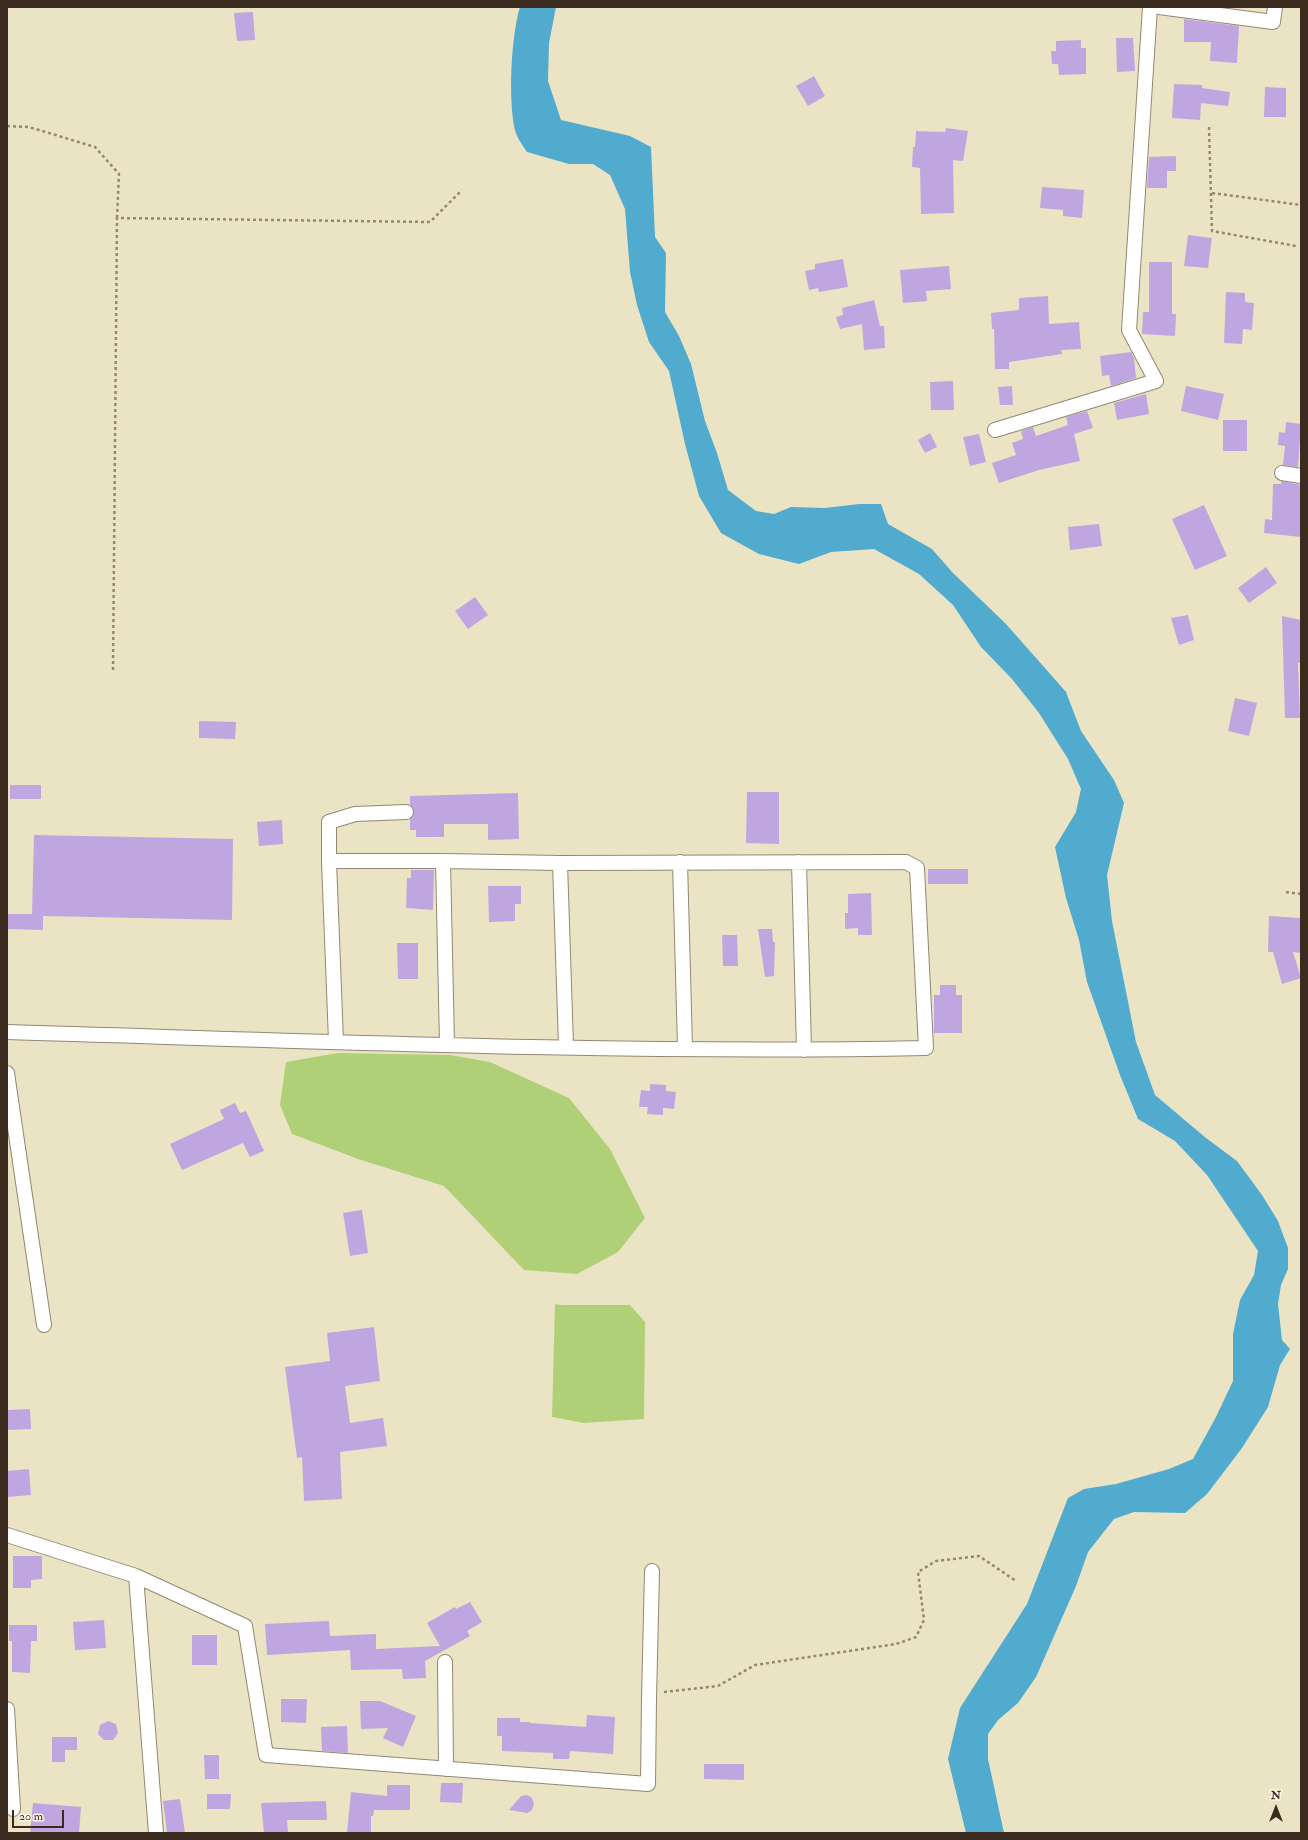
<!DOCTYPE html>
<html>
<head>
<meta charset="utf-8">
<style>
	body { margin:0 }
	#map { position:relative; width:1308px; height:1840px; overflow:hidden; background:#ebe4c4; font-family:"IM FELL Double Pica",serif }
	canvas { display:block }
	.frame { position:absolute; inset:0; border:8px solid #3b2a1e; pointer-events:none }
	.north { position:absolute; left:1256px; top:1788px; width:40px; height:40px; -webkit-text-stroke:3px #fcf5e5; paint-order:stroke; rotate:0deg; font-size:11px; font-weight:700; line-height:16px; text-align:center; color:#3b2a1e }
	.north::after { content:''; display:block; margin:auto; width:14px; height:18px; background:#3b2a1e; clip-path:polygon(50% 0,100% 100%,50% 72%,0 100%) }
	.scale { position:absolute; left:12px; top:1810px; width:52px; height:18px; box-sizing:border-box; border:2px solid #3b2a1e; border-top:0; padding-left:5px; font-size:12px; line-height:14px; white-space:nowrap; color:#3b2a1e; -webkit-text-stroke:3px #fcf5e5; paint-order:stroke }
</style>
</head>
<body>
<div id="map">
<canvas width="1308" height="1840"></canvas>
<div class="frame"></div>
<div class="north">N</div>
<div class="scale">20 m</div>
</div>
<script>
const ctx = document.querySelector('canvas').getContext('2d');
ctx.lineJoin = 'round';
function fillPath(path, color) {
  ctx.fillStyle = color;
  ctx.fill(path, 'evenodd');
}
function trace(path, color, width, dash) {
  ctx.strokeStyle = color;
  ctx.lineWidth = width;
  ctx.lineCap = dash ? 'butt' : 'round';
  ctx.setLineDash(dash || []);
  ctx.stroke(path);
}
fillPath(new Path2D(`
	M 338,1053 L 450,1055 L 490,1062 L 569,1098 L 610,1149 L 645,1218 L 618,1252 L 577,1274 L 524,1270 L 444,1186 L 358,1159 L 292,1134 L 280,1105 L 286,1062 Z
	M 555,1304 L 561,1305 L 630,1305 L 645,1322 L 644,1419 L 584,1423 L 552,1417 Z`), '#b0d078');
fillPath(new Path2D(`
	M 520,7 L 556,7 L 549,43 L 548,81 L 561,120 L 630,136 L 651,147 L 655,237 L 666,253 L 665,312 L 679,336 L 691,364 L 705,421 L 717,453 L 728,490 L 756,511 L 774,514 L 791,507 L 825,508 L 859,504 L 881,504 L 888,524 L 932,549 L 953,573 L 1005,623 L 1029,650 L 1066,692 L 1081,731 L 1114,780 L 1124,803 L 1107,875 L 1112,921 L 1136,1042 L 1155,1095 L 1206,1138 L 1237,1161 L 1262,1195 L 1278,1221 L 1288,1248 L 1288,1269 L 1281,1285 L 1278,1304 L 1282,1340 L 1290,1349 L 1280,1365 L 1268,1407 L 1242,1448 L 1207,1494 L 1185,1513 L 1134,1512 L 1114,1519 L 1088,1552 L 1076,1586 L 1036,1677 L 1018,1703 L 998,1720 L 988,1734 L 988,1759 L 1004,1833 L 966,1833 L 948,1759 L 960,1708 L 1027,1604 L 1068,1498 L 1084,1489 L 1116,1484 L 1169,1469 L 1193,1459 L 1216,1417 L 1233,1381 L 1233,1334 L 1240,1300 L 1254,1275 L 1258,1251 L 1207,1175 L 1175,1141 L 1138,1119 L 1120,1075 L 1087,982 L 1079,940 L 1066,898 L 1055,847 L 1076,812 L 1081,789 L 1068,759 L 1039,713 L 1012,679 L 981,647 L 953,605 L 919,574 L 874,549 L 831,552 L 799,564 L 759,554 L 721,533 L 699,496 L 685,444 L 669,371 L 649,342 L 637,305 L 630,272 L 625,209 L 610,175 L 593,164 L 569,164 L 527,152 C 523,146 517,138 515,130 C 508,101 511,36 520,7 Z`), '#50abce');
fillPath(new Path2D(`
	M 253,12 L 255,40 L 237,41 L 234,13 Z
	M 1184,19 L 1239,26 L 1237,63 L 1210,61 L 1211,42 L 1184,42 Z
	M 1116,38 L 1133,38 L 1135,71 L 1117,72 Z
	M 1081,40 L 1081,48 L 1086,48 L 1086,74 L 1059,75 L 1058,64 L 1052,64 L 1051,51 L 1056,51 L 1056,41 Z
	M 814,76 L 825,96 L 808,106 L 796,86 Z
	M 1174,84 L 1202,85 L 1202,88 L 1230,92 L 1228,106 L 1201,103 L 1200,120 L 1172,118 Z
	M 1265,87 L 1286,88 L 1286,117 L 1264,117 Z
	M 946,128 L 968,131 L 963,161 L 953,160 L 954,213 L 921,214 L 920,168 L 912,167 L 913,147 L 915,147 L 916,131 L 945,132 Z
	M 1176,156 L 1176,171 L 1167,171 L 1167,188 L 1147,188 L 1149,157 Z
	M 1042,187 L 1084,190 L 1082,218 L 1063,216 L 1063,210 L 1040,208 Z
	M 1188,235 L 1212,238 L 1208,268 L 1184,266 Z
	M 843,259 L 848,287 L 819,292 L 818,288 L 809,290 L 805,271 L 815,269 L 815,264 Z
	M 1149,262 L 1172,262 L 1172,314 L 1176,314 L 1175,336 L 1142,334 L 1143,312 L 1149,312 Z
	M 949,266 L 951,289 L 926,291 L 927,301 L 903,303 L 900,270 Z
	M 1226,292 L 1245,293 L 1245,302 L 1254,303 L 1252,330 L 1243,329 L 1242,344 L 1224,343 Z
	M 1048,296 L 1049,324 L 1079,322 L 1081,349 L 1061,350 L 1062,354 L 1009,362 L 1009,369 L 995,369 L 994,329 L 992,329 L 991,313 L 1019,310 L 1019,298 Z
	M 874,300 L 880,326 L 884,326 L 885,348 L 864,350 L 862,324 L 840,329 L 836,317 L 843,315 L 842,308 Z
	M 1131,352 L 1134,358 L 1136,378 L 1111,386 L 1109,375 L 1102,376 L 1100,356 Z
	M 953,381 L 954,410 L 931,410 L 930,382 Z
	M 1012,386 L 1013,405 L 1000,405 L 998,387 Z
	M 1186,386 L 1224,394 L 1218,420 L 1181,411 Z
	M 1146,394 L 1149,414 L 1117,420 L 1114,403 Z
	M 1087,411 L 1093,428 L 1074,434 L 1080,461 L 1039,470 L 999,483 L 992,463 L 1016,455 L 1012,443 L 1023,439 L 1021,431 L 1033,427 L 1036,436 L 1068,425 L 1066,417 Z
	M 1223,420 L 1247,420 L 1247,451 L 1223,451 Z
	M 1286,422 L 1301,424 L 1298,467 L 1283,465 L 1285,446 L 1278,445 L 1279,432 L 1285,433 Z
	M 930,433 L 937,447 L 925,453 L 918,440 Z
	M 979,434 L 986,462 L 970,466 L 963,437 Z
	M 1281,481 L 1301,485 L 1301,537 L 1264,533 L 1265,519 L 1272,520 L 1273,484 L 1281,484 Z
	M 1204,505 L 1227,556 L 1195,570 L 1172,519 Z
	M 1099,524 L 1102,546 L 1070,550 L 1068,527 Z
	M 1266,567 L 1277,583 L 1249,603 L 1238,588 Z
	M 475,597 L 488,615 L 468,629 L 455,611 Z
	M 1188,615 L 1194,640 L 1179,645 L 1171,618 Z
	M 1282,616 L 1301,620 L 1301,663 L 1298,663 L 1300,718 L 1285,718 Z
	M 1235,698 L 1257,703 L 1249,736 L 1228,731 Z
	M 199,721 L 236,722 L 235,739 L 199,738 Z
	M 10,785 L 41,785 L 41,799 L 10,799 Z
	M 747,792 L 779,792 L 779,844 L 746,843 Z
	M 518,793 L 519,839 L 488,840 L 488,824 L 444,824 L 444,837 L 416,837 L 416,830 L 410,830 L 410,819 L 414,812 L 410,805 L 410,796 Z
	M 282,820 L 283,844 L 259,846 L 257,822 Z
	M 34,835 L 233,839 L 232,920 L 43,916 L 43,930 L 7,929 L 7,914 L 32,914 Z
	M 928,869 L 968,869 L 968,884 L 928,884 Z
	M 411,870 L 434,870 L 433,910 L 406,908 L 407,878 L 411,878 Z
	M 488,886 L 521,886 L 521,904 L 515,904 L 515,921 L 489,922 Z
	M 871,893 L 872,935 L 858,935 L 858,928 L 845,929 L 845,913 L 848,913 L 848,894 Z
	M 1269,916 L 1301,918 L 1301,953 L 1293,952 L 1301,978 L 1282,984 L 1273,952 L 1268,952 Z
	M 758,929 L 772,929 L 773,942 L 775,942 L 774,976 L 765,977 Z
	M 722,935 L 737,935 L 738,966 L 723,966 Z
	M 397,943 L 418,943 L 418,979 L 398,979 Z
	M 940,985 L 956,985 L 956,995 L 962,995 L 962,1033 L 934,1033 L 934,995 L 940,995 Z
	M 650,1084 L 666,1085 L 666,1091 L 676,1092 L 674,1109 L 663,1108 L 663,1115 L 647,1114 L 648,1107 L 639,1107 L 641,1090 L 650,1091 Z
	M 235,1103 L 240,1113 L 246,1111 L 264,1151 L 250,1157 L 243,1143 L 182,1170 L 170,1144 L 224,1119 L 220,1110 Z
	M 362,1210 L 368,1253 L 350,1256 L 343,1213 Z
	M 374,1327 L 380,1381 L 345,1386 L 350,1423 L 383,1418 L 387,1446 L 340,1452 L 342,1499 L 304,1501 L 302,1457 L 297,1458 L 285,1367 L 330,1361 L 327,1333 Z
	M 30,1409 L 31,1429 L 7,1430 L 7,1410 Z
	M 29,1469 L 31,1495 L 7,1497 L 7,1471 Z
	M 13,1556 L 42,1556 L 42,1579 L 31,1580 L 31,1588 L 13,1588 Z
	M 470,1602 L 482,1622 L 467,1631 L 470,1636 L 425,1661 L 426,1678 L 403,1679 L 402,1669 L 351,1670 L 350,1650 L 267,1655 L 265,1624 L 329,1621 L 330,1636 L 376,1634 L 376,1649 L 440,1646 L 427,1623 L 455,1607 L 456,1609 Z
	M 104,1620 L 106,1648 L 75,1650 L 73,1622 Z
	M 9,1625 L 37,1625 L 37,1641 L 31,1641 L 30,1673 L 12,1672 L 12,1641 L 9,1641 Z
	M 192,1635 L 217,1635 L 217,1665 L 192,1665 Z
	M 281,1699 L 307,1699 L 306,1723 L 281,1722 Z
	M 360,1701 L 380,1701 L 416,1716 L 403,1747 L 383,1738 L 388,1728 L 361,1729 Z
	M 587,1715 L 615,1717 L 613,1754 L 570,1751 L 569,1759 L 553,1759 L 553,1753 L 502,1751 L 502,1736 L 497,1736 L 497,1718 L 520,1718 L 520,1722 L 530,1722 L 530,1723 L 586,1727 Z
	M 108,1721 L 116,1724 L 118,1733 L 113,1740 L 104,1740 L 98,1734 L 100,1725 Z
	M 347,1726 L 348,1753 L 322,1751 L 321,1727 Z
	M 52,1737 L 77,1737 L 77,1750 L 65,1750 L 65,1762 L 52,1762 Z
	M 204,1755 L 219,1755 L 219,1779 L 205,1779 Z
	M 704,1764 L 744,1764 L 744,1780 L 704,1779 Z
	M 441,1783 L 463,1783 L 462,1803 L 440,1802 Z
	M 387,1785 L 410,1785 L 410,1810 L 374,1810 L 373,1816 L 371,1816 L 371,1833 L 347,1833 L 351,1792 L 387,1796 Z
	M 207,1794 L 231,1794 L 230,1809 L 207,1809 Z
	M 527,1795 L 532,1798 L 534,1804 L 532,1810 L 527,1813 L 509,1810 L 521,1796 Z
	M 180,1799 L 185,1833 L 167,1833 L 163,1801 Z
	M 326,1801 L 327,1820 L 287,1820 L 288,1833 L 264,1833 L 261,1803 Z
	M 33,1803 L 81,1807 L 79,1833 L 30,1833 Z`), '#bfa6e0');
const minor = new Path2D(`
	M 1159,7 L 1273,22 L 1275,7
	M 995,430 L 1156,381 L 1129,330 L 1150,7
	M 1282,473 L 1301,476
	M 329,861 L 329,822 L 355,814 L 406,812
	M 680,862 L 685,1048
	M 799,862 L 804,1050
	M 560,863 L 566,1046
	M 7,1032 C 313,1041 620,1054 926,1048 L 917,868 L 906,862 L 560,863 L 443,861 L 447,1044
	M 336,1041 L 329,861 L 443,861
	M 7,1073 L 44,1325
	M 7,1535 L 136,1576 L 245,1626 L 266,1755 L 648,1784 L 649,1699 L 652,1571
	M 136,1576 L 156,1833
	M 445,1662 L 446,1769
	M 7,1709 L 13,1809`);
trace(minor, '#938771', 16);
trace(new Path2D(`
	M 7,126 L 29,127 L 95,147 L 119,174 L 117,218
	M 1209,127 L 1212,231 L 1296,246
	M 1212,193 L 1301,205
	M 113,670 L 117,218 L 430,222 L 462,190
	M 1286,892 L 1301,894
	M 664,1692 L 718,1686 L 755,1665 L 896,1644 L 916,1637 L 924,1620 L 918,1572 L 936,1561 L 979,1556 L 1016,1581`), '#938771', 2.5, [3, 3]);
trace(minor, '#fff', 14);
</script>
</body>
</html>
